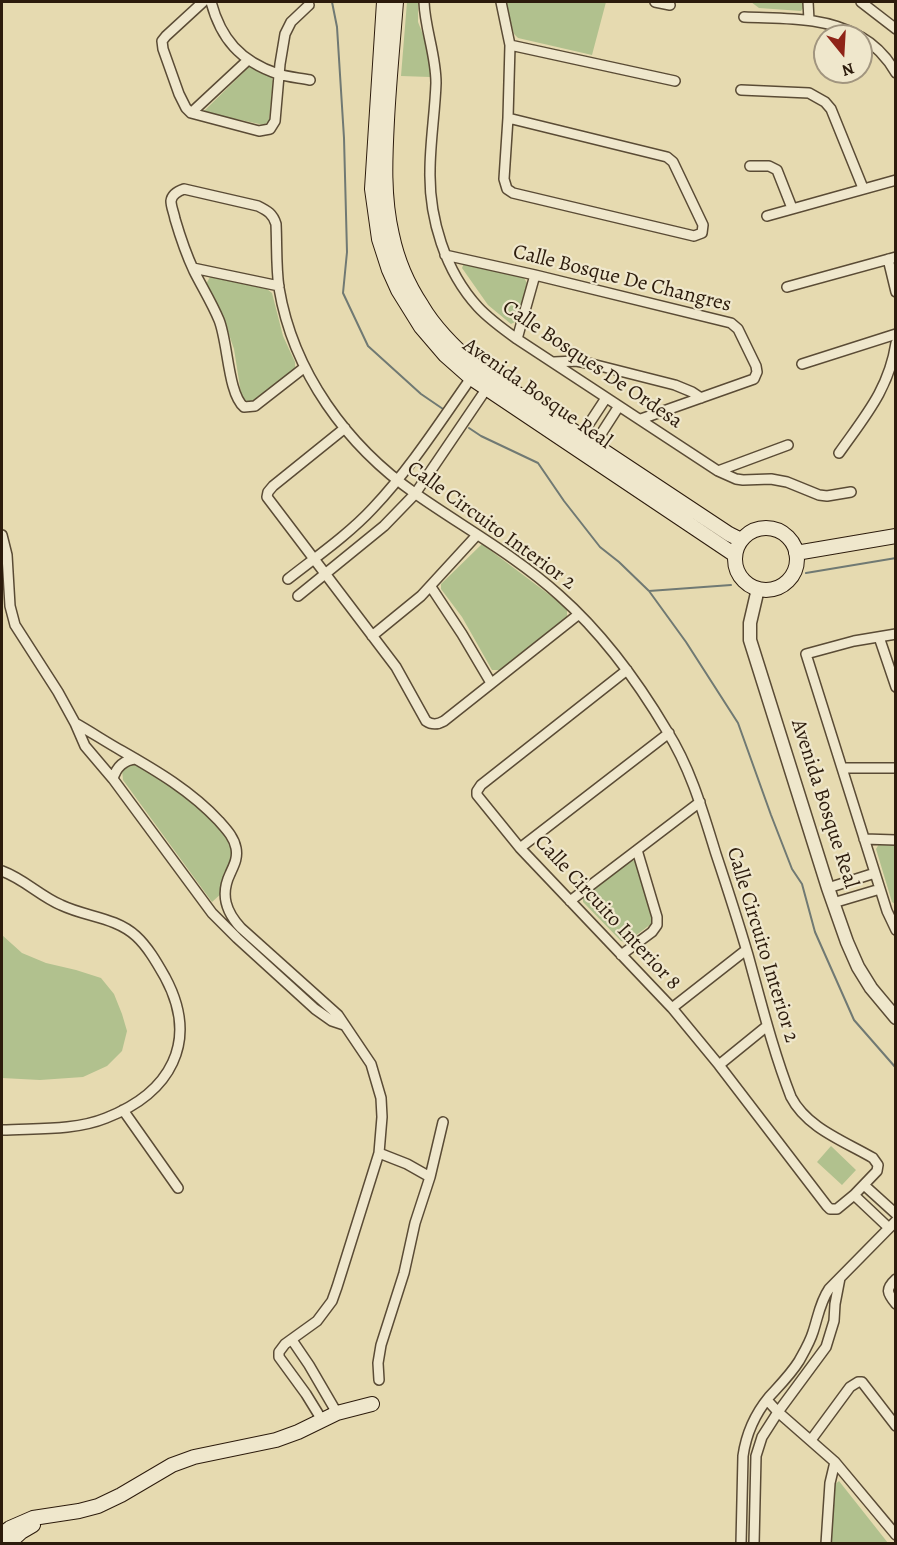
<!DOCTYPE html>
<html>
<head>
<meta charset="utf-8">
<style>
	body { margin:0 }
	#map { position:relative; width:897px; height:1545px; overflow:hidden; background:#e6dab0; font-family:Alegreya,serif }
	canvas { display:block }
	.frame { position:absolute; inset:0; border:3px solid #2c1b0c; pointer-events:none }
	.north { position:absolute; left:813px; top:24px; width:60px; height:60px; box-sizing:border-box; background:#efe7cc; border:2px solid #a1957f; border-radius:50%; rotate:162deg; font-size:16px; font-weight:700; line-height:24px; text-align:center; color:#2c1b0c }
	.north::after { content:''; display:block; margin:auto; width:21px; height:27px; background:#8f2418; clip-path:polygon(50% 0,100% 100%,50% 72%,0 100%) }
</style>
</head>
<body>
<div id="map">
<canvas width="897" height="1545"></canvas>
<div class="frame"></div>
<div class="north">N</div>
</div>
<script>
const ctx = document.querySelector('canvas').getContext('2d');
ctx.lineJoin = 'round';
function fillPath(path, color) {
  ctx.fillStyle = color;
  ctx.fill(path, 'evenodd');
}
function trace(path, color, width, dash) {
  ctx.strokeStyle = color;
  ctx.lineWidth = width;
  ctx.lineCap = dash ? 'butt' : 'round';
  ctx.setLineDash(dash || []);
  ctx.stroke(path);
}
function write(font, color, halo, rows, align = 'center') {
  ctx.font = font + ' Alegreya,serif';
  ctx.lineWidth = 4.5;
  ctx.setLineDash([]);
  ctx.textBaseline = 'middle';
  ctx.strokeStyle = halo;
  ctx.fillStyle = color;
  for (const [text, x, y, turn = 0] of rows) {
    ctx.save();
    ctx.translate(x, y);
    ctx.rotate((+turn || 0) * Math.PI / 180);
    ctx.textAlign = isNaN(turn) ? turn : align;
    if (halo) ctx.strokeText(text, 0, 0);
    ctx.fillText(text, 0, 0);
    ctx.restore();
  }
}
fillPath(new Path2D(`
	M 407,2 L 418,2 L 418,22 L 426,42 L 430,63 L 430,77 L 401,76 Z
	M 505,2 L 606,2 L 592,55 L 518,38 L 514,34 Z
	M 751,2 L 803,2 L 803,8 L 801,11 L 759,8 Z
	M 250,66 L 271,76 L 273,81 L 269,121 L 264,125 L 203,112 Z
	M 464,263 L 523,276 L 527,283 L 519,320 L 511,324 L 488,305 L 462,268 Z
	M 210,277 L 267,289 L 272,293 L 283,336 L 295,362 L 295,369 L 251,402 L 242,400 L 234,349 L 224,320 L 206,284 Z
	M 482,544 L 567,608 L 567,617 L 501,670 L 492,670 L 462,617 L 441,589 L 441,584 Z
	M 131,763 L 140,763 L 166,779 L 224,829 L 234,851 L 222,893 L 212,902 L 123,780 L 122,770 L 126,765 Z
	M 879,844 L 895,844 L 895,904 L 892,902 L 876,849 Z
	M 632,860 L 636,862 L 653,919 L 651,924 L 627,942 L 621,941 L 583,902 L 583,897 Z
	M 2,935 L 22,953 L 46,963 L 76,970 L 101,978 L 114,994 L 122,1014 L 127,1031 L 122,1051 L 107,1066 L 83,1077 L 40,1080 L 2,1078 Z
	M 831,1146 L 856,1170 L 842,1185 L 817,1162 Z
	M 839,1481 L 888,1543 L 831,1544 L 833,1486 Z`), '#b1c18e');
trace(new Path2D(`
	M 332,2 L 337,27 L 344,138 L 347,252 L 343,293 L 368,346 L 421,394 L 443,409
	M 469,428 L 481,436 L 538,463 L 564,501 L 600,547 L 619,562 L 649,591 L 686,642 L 738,723 L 771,815 L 792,869 L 802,884 L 815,932 L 854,1020 L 896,1068
	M 806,573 L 896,558
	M 649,591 L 731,585`), '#707973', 2);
const minor = new Path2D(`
	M 203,2 L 166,36 L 162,41 L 163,49 L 179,94 L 186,108 L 191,113 L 259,131 L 270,129 L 275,121 L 280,64 L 285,34 L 291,22 L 309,5
	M 211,2 C 221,39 240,61 278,74 C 288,77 300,78 310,80
	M 424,2 C 425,29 436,55 436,83 C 435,113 430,142 430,171 C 429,218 445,271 478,307 C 489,319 503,329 517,339 L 718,471 L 736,479 L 743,480 L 771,479 L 787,482 L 819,495 L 827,496 L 851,492
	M 501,2 L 510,45 L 508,118 L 504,179 L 507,189 L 513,193 L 694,236 L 702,233 L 703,225 L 673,162 L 667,157 L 508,118
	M 655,2 L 670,5
	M 808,2 L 809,20
	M 861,2 L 896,29
	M 744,17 C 784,19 823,16 859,36
	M 861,37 C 875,45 888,59 896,73
	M 510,45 L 675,81
	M 741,90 L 809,93 L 825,102 L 831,109 L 863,188
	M 191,113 L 248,60
	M 750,166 L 769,166 L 777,170 L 792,208
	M 767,216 L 896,180
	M 445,255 L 535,275 L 731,323 L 738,329 L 756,366 L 757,372 L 754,379 L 641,419
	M 888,259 L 896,292
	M 193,268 L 279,286
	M 787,287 L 896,257
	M 517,339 L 535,275
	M 554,362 L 576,361 L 592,364 L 675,385 L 692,392 L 701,398
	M 802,364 L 896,334
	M 305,367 L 255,406 L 244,407 C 228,394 228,342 219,320 C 212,303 202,287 194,271 C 186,254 180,236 175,219 C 174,213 171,207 171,201 C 172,194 178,191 184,189 L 258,206 C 268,211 273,214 276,224 C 277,245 276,267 279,288 C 293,372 347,446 416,494 C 463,527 516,556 559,595 C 602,633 638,682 667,731 C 691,769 703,812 716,854 C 727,887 738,921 748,955 C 761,1002 773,1051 791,1097 C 807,1128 844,1141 873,1158 L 878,1165 L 877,1171 L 854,1195 L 837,1209 L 830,1209 L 827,1206 L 719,1065 L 672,1008 L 520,848 L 477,795 L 477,791 L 481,785 L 627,670
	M 345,428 L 273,486 L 268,492 L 267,497 L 396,667 L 426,721 C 432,725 437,725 444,721 L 579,614
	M 579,439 L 606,398
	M 592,448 L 619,406
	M 839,453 C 865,416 889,389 896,343
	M 718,471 L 788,445
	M 2,535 L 7,555 L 10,606 L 15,625 L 58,692 L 75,723 L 85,746 L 113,779 L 212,913 L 237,938 L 315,1009 L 332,1021 L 344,1025
	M 288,579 C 316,557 349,534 373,508 C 410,469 440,422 471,378
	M 431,587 L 462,634 L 491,683
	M 298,596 L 384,526 L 415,494 L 487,388
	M 896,634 L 854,641 L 806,654 L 887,911 L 896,930
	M 372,636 L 421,596 L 477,535
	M 879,637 L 896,687
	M 75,723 C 91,732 106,742 122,751 C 157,771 191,791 219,821 C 226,829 234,837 236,848 C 238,858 234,865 230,874 C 220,895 226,912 241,928 L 338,1015 L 371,1064 L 381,1098 L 382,1117 L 379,1153 L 337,1287 L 332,1301 L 317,1321 L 285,1344 L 279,1352 L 279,1357 L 306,1394 L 322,1420
	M 842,768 L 896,768
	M 113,779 C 116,768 123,760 136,759
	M 864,839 L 896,840
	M 520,848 L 669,733
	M 2,871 C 24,879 40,896 61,905 C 86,917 115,917 136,936 C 148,947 157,963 165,977 C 200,1042 170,1093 106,1118 C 74,1131 35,1128 2,1130
	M 828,888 L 875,873
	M 570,901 L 700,802
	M 833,903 L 880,889
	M 621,955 L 652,932 L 657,925 L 657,917 L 637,850
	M 672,1008 L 746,950
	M 719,1065 L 767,1026
	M 123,1110 L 178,1188
	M 379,1153 L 407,1164 L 430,1177
	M 864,1185 L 896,1214
	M 854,1195 L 889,1228
	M 896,1279 C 885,1289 887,1293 896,1304
	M 292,1340 L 309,1365 L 337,1413
	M 379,1380 L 378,1363 L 381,1345 L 404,1273 L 415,1223 L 430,1177 L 443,1122
	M 767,1400 L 778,1412 L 835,1462 L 896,1535
	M 811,1440 L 850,1387 L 858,1382 L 862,1382 L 896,1426
	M 741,1544 L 743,1456 C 746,1435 755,1414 769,1397 C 779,1386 791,1374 799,1361 C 804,1352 810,1342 813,1332 C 818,1317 820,1302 829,1289 L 896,1221
	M 754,1544 L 756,1456 L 762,1437 L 778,1412 L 826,1347 L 834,1321 L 835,1304 L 840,1278
	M 826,1544 L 830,1483 L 835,1462`);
const tertiary = new Path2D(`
	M 757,589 L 757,593 L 750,623 L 750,640 L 828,888 L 847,942 L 858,967 L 871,988 L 896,1018`);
const secondary = new Path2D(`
	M 384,2 L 372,189 L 379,239 L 389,270 L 398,290 L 421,327 L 445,355 L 471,378 L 735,555
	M 396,2 C 393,41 389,81 387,120 C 385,158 383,197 392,235 C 397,259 408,285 422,306 C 436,330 456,349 477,367 L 729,534 L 741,540
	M735 559a31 31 0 1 1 62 0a31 31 0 1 1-62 0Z
	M 796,553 L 896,536
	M 2,1534 L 10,1528 L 33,1518 L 79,1511 L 98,1506 L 121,1495 L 172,1465 L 194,1457 L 276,1440 L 298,1432 L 337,1413 L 372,1404
	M 8,1544 L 21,1532 L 33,1525`);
trace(minor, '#5a4b35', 12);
trace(tertiary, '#5a4b35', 15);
trace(secondary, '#2c1b0c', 16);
trace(minor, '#efe7cc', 9);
trace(tertiary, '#efe7cc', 12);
trace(secondary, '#efe7cc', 14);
write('21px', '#2c1b0c', '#efe7cc', [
	["Calle Bosque De Changres",622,279,14],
	["Calle Bosques De Ordesa",592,365,34],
	["Avenida Bosque Real",537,394,35],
	["Calle Circuito Interior 2",491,526,36],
	["Avenida Bosque Real",824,804,72],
	["Calle Circuito Interior 8",607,913,47],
	["Calle Circuito Interior 2",762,945,73]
]);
</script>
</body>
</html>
